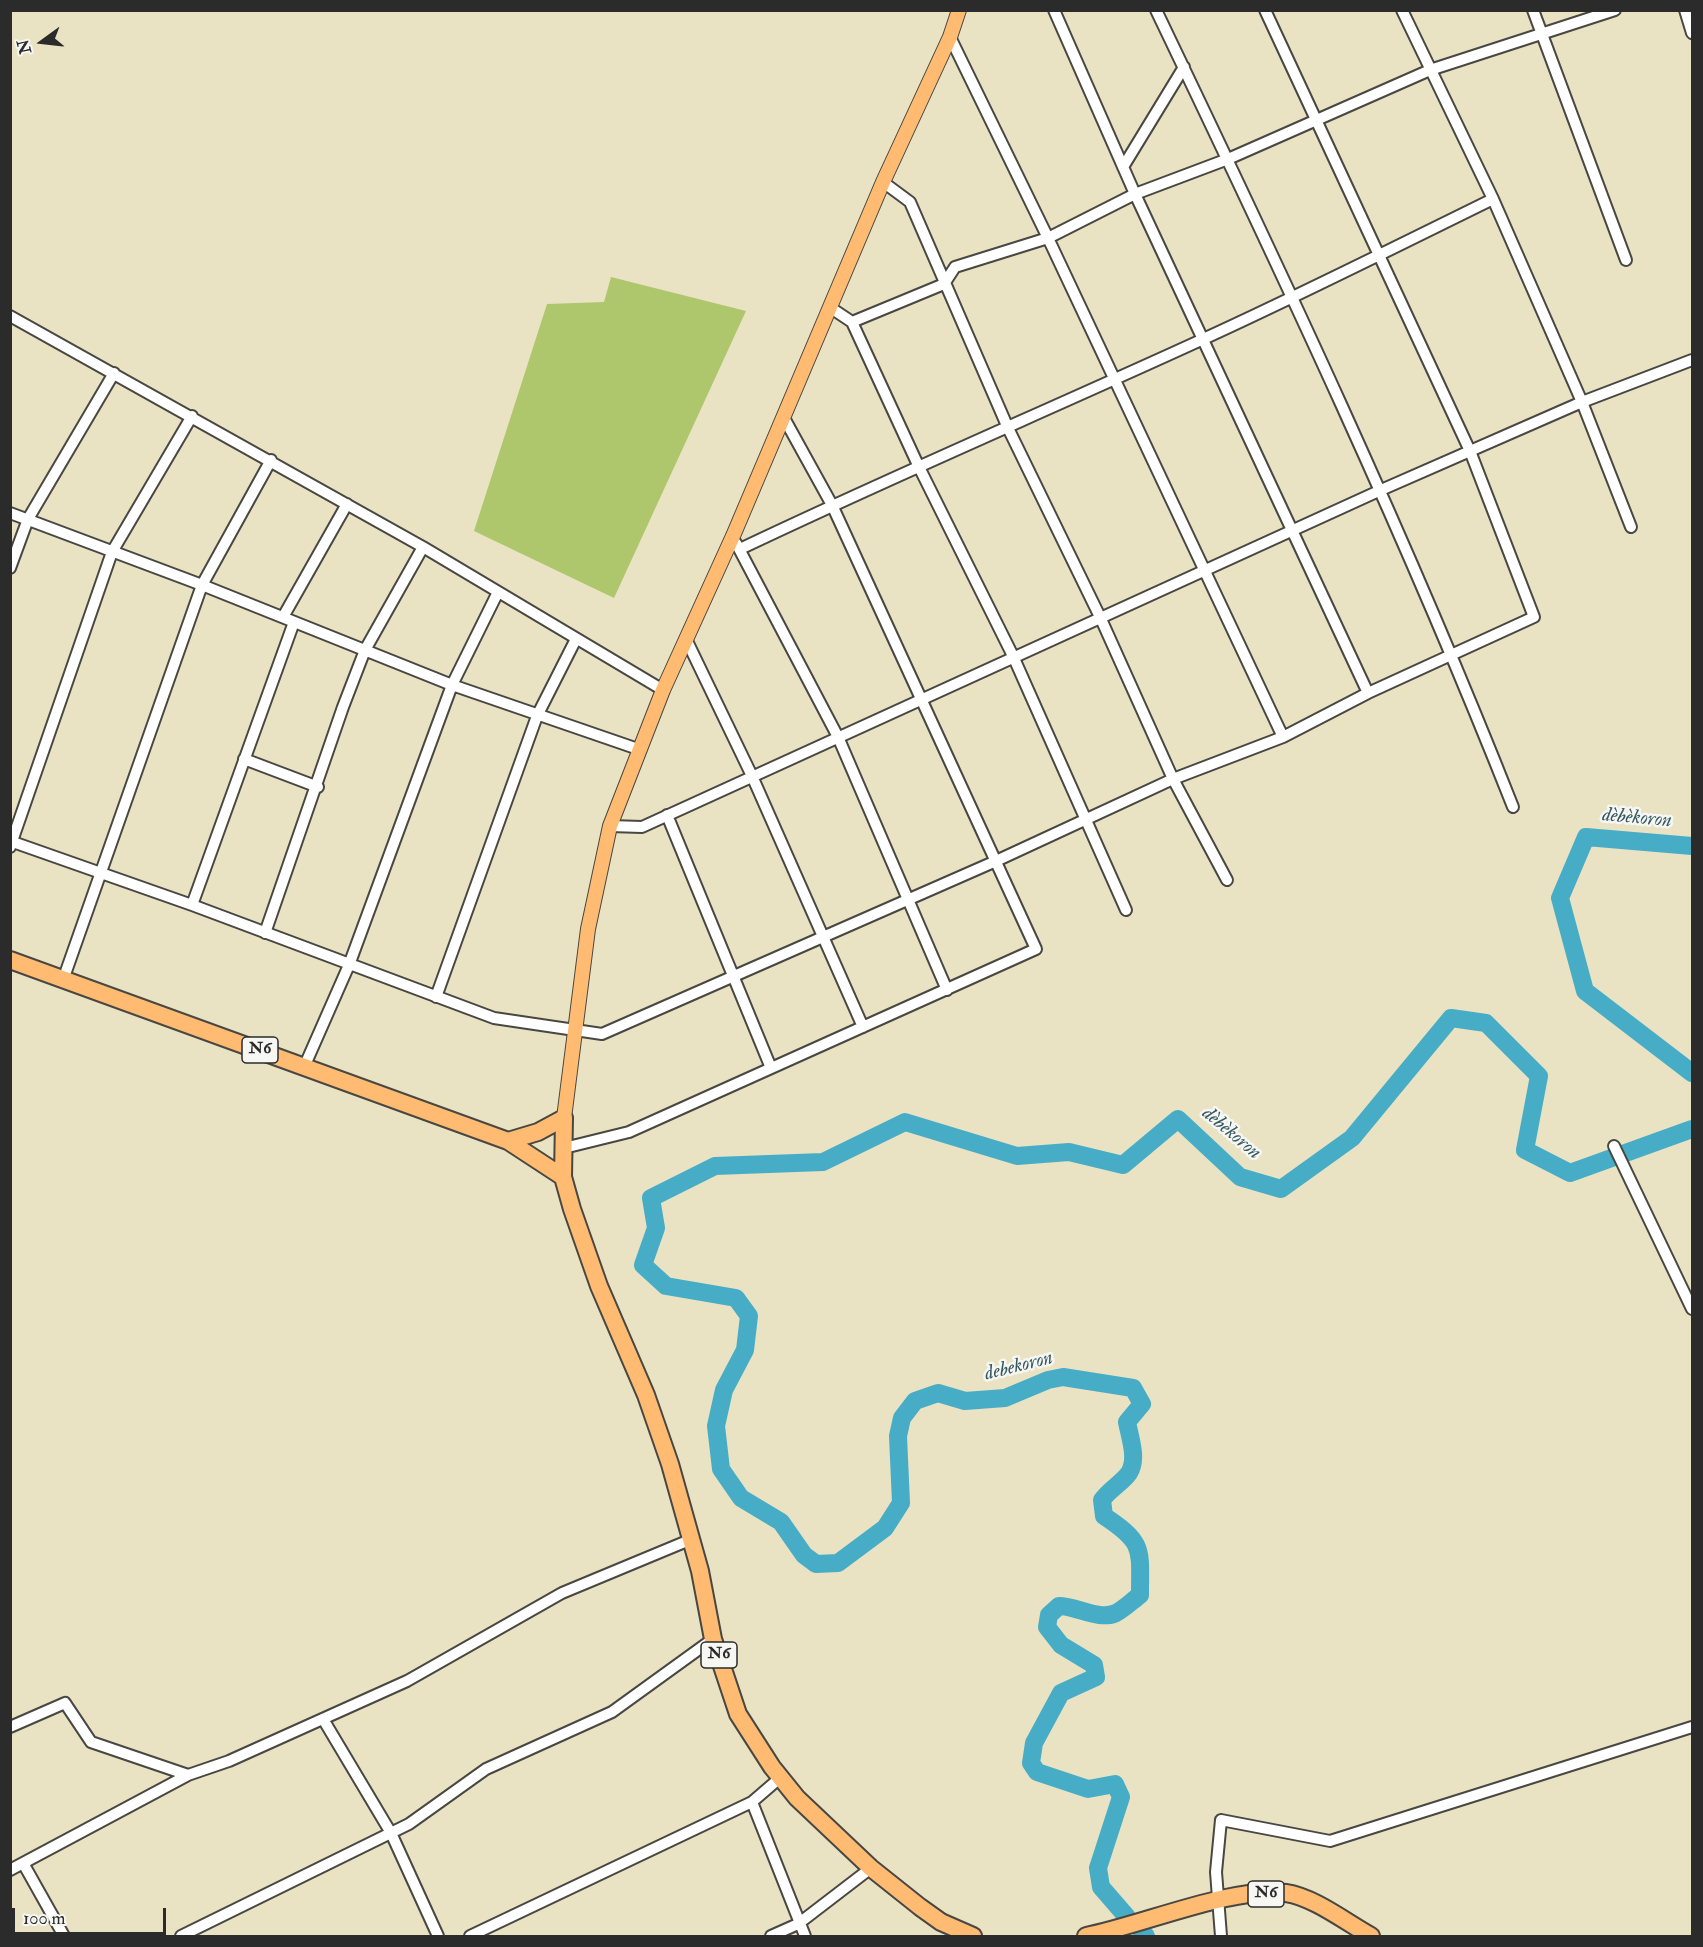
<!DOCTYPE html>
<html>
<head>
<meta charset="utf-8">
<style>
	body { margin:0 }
	#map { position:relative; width:1703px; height:1947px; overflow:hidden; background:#e9e3c4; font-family:"IM FELL Double Pica",serif }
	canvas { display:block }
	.frame { position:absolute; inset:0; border:12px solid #2b2b2b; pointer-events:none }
	.north { position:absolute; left:12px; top:12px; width:60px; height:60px; -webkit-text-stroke:4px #f6f6f2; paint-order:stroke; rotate:255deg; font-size:16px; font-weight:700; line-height:24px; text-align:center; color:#2b2b2b }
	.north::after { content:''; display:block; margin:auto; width:21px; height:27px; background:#2b2b2b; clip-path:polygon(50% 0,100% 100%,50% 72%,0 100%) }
	.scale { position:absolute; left:12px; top:1908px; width:154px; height:27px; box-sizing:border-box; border:3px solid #2b2b2b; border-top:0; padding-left:8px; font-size:18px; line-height:21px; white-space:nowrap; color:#2b2b2b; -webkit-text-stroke:4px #f6f6f2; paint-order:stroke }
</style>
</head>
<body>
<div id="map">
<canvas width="1703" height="1947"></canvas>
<div class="frame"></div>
<div class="north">N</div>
<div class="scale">100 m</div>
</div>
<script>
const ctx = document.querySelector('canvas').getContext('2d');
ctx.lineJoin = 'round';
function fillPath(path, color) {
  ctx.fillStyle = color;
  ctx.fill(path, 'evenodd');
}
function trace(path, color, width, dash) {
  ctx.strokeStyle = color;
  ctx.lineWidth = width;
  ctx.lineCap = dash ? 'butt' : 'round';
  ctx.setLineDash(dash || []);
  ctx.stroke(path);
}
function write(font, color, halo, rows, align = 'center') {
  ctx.font = font + ' "IM FELL Double Pica",serif';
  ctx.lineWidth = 5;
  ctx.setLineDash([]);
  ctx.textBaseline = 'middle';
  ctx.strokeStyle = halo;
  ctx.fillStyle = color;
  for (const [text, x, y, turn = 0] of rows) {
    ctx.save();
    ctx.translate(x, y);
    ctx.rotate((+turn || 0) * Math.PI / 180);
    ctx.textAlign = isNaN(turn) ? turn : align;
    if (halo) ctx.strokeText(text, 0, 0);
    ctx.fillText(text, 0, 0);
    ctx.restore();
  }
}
fillPath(new Path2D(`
	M 611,277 L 746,311 L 614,598 L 474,531 L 547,304 L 604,302 Z`), '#afc76c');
trace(new Path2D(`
	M 1692,846 L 1586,837 L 1560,898 L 1585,991 L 1692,1073
	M 1127,1917 L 1101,1887 L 1098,1868 L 1121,1797 L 1115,1784 L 1088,1789 L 1037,1772 L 1031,1763 L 1034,1743 L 1061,1693 L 1096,1677 L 1094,1665 L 1061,1645 L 1047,1627 L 1049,1615 L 1059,1606 C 1077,1606 1099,1621 1116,1613 C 1124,1609 1132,1601 1140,1595 C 1140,1549 1145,1543 1104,1516 L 1102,1500 C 1110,1489 1123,1482 1129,1473 C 1138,1459 1130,1438 1127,1422 L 1142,1404 L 1133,1388 L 1063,1377 L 1048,1380 L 1005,1398 L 965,1401 L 938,1393 L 915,1401 L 902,1418 L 898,1436 L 901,1503 L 885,1528 L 838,1563 L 816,1564 L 804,1555 L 781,1522 L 741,1498 L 721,1469 L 716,1426 L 724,1390 L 745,1350 L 749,1316 L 736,1298 L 666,1286 L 643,1265 L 656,1228 L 651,1198 L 715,1166 L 823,1162 L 905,1122 L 1017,1156 L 1069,1152 L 1123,1165 L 1178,1119 L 1240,1177 L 1281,1189 L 1352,1138 L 1451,1018 L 1486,1023 L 1539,1076 L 1525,1150 L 1570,1173 L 1692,1129
	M 1142,1933 L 1146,1936`), '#47adc6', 18);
const minor = new Path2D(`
	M 1054,10 L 1135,194 L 1368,693
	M 1156,10 C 1282,273 1406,536 1513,807
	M 1402,10 L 1493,199 L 1582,402 L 1631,527
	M 1533,10 L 1626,260
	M 1685,10 L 1692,33
	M 950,37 L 1048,238 L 1283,737
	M 1123,167 L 1184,67
	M 883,182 L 910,202 L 1008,428 L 1101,619 L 1173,779 L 1227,880
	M 831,308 L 852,322 L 918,465 L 1013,656 L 1126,910
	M 10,316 L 423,547 L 663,690
	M 852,322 L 944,284 L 955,267 L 1048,238 L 1135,194 L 1228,159 L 1430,70 L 1615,10
	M 10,513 L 202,585 L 452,685 L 638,749
	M 736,543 L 838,737 L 947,990
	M 740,549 C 891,477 1046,411 1199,341 C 1298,296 1395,247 1493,199
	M 10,568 L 28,519 L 114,373
	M 283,617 L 347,504
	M 686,639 L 752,776 L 863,1027
	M 244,759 L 318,787
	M 667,815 L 771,1068
	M 610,826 L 642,827 L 1381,490 L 1582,402 L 1692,360
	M 10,841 L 192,905 L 494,1018 L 602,1034 L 996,861 L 1173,779 L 1283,737 L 1368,693 L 1534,617 L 1470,451 L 1265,10
	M 10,847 L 112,552 L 192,416
	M 192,905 L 294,622
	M 265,933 L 343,707 L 365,650 L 423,547
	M 63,980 L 202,585 L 271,460
	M 436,997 L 537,716 L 576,639
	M 305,1065 L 349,965 L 452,685 L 498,592
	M 1614,1146 L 1692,1309
	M 564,1148 L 629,1132 L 1036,949 L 832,505 L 784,418
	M 323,1719 L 391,1833 L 438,1936
	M 10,1727 L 65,1703 L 91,1742 L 188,1775
	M 752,1802 L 805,1936
	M 23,1863 L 64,1936
	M 10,1870 L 188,1775 L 229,1761 L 407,1681 L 562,1593 L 692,1539
	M 181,1936 L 409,1824 L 486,1769 L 612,1712 L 713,1639
	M 470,1936 L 752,1802 L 781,1777
	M 771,1936 L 798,1924 L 871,1868
	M 1221,1936 L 1216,1872 L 1221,1820 L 1330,1841 L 1692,1727`);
const major = new Path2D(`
	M 564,1118 L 588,929 L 610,826 L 663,690 L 733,536 L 883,182 L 950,37 L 959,10`);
const highway = new Path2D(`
	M 10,960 L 508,1141 L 563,1177
	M 564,1118 L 563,1177 L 572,1209 L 599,1286 L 646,1395 L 670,1464 L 700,1571 L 713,1639 L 738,1714 L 772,1767 L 797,1798 L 871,1868 L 920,1907 L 941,1922 L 973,1936
	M 508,1141 L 538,1132 L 564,1118
	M 1086,1936 C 1143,1925 1232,1886 1286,1893 C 1314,1897 1347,1923 1371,1936`);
trace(minor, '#484742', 14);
trace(major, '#484742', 16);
trace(highway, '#484742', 20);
trace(minor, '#fff', 10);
trace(major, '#ffbb71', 14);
trace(highway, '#ffbb71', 16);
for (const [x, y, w] of [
	[260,1050,36],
	[719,1655,36],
	[1266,1894,36]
]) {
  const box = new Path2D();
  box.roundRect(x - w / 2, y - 13, w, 26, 4.5);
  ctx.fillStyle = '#f6f6f2';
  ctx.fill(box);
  trace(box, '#2b2b2b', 1.5);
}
write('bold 16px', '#2b2b2b', null, [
	["N6",260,1050],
	["N6",719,1655],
	["N6",1266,1894]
]);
write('italic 20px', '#355861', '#f6f6f2', [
	["dèbèkoron",1637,819,5],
	["dèbèkoron",1231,1134,40],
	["debekoron",1019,1367,-14]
]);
</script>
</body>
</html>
